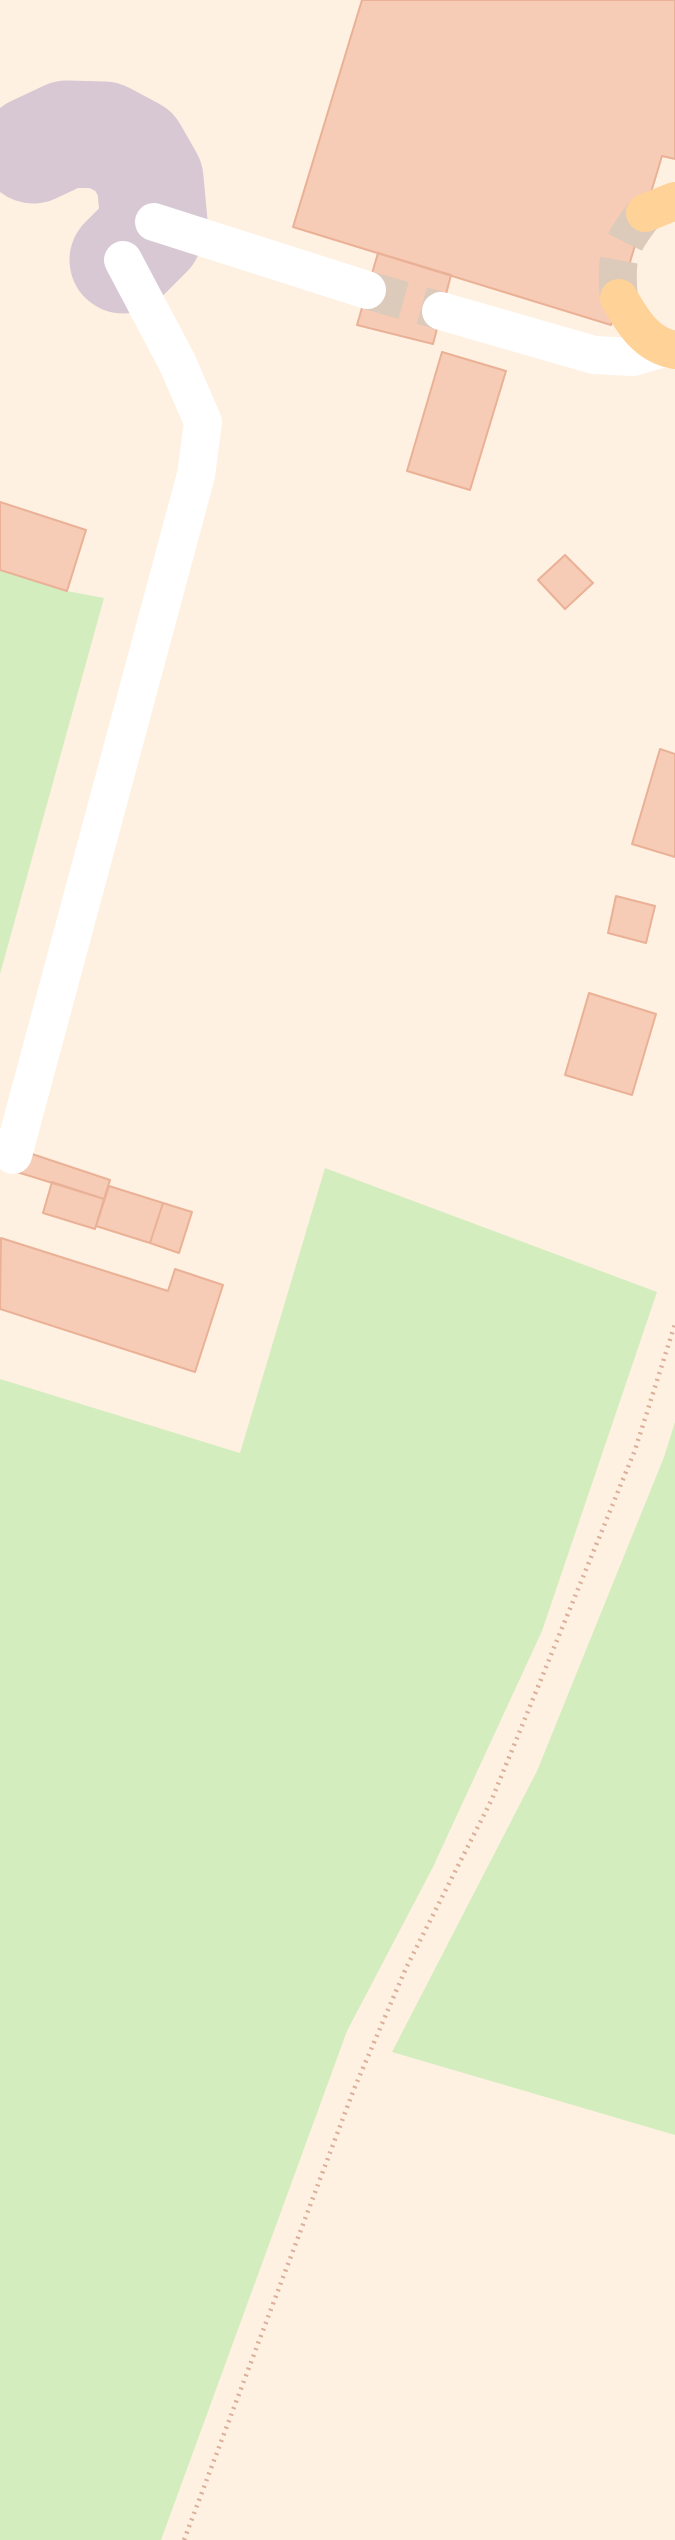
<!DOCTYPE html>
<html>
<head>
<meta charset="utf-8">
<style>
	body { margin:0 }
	canvas { display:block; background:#fef1e1 }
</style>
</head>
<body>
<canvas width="675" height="2540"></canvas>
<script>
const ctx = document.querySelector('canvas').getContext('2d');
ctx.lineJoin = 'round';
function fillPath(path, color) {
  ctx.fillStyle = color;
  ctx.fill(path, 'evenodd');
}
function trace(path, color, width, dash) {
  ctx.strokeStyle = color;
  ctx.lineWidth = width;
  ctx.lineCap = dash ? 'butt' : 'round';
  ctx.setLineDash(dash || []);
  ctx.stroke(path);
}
fillPath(new Path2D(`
	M 0,570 L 67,591 L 104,598 L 0,974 Z
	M 325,1168 L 657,1292 L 542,1631 L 433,1867 L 347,2031 L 161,2540 L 0,2540 L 0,1379 L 240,1453 Z
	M 675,1422 L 675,2135 L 392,2052 L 537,1771 L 664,1457 Z`), '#d4edbf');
trace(new Path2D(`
	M 33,150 L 67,134 L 104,135 L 134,151 L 150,179 L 154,222 L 149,234 L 123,260`), '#d8c8d4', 107);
const building = new Path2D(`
	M 362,0 L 675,0 L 675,159 L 662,156 L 611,325 L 293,227 Z
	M 378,253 L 451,275 L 433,344 L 357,325 Z
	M 442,352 L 506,371 L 470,490 L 407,471 Z
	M 0,502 L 86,530 L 67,591 L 0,570 Z
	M 565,555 L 593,583 L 565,609 L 538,580 Z
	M 660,749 L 675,754 L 675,857 L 632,844 Z
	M 616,896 L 655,906 L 646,943 L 608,933 Z
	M 589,993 L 656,1014 L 632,1095 L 565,1075 Z
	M 23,1151 L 110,1180 L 104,1199 L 17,1172 Z
	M 52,1182 L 104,1199 L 95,1229 L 43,1213 Z
	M 109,1186 L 163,1203 L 150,1243 L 96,1226 Z
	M 163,1203 L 192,1212 L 179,1253 L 150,1243 Z
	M 1,1238 L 168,1291 L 175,1269 L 223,1285 L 195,1372 L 0,1309 Z`);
fillPath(building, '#f6ccb7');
trace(building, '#eab196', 2);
trace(new Path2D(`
	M 367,290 L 441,311`), '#dccaba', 38, [38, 19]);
trace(new Path2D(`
	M 619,298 C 615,257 619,246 645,213`), '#dccaba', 38, [38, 19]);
trace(new Path2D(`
	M 184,2540 L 354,2089 L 406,1968 L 492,1799 L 635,1450 L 675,1324`), '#dbaf9a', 4.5, [2, 5]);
trace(new Path2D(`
	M 154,222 L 367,290
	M 441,311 L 594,355 L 633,357 L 664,348
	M 13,1155 L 196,475 L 203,422 L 178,364 L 123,260`), '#fff', 38);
trace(new Path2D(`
	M 645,213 L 675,201
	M 619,298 C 633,322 646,345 675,350`), '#ffd298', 38);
</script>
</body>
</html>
